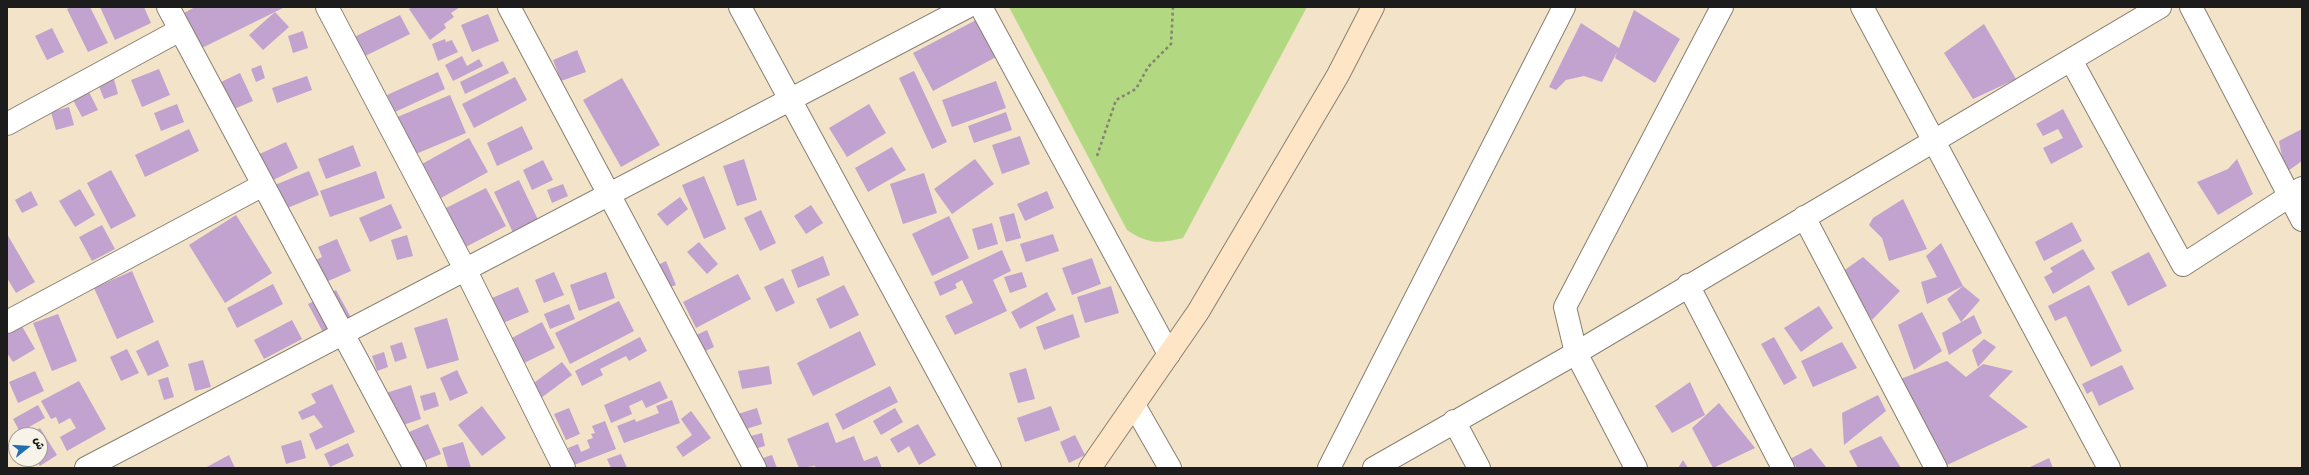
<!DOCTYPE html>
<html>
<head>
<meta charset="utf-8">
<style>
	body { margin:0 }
	#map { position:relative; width:2309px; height:475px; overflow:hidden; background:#f3e3c8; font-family:Itim,"Playpen Sans Arabic",sans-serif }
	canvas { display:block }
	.frame { position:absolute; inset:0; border:8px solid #1c1c1c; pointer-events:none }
	.north { position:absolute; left:8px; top:427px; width:40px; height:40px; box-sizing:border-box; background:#f7f3e8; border:1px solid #9f9d96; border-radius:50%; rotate:73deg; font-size:11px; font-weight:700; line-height:16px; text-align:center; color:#1c1c1c }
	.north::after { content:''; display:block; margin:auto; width:14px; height:18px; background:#1f6fb2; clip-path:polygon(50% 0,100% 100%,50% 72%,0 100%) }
</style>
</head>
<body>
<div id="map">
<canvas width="2309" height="475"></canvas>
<div class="frame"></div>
<div class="north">ش</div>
</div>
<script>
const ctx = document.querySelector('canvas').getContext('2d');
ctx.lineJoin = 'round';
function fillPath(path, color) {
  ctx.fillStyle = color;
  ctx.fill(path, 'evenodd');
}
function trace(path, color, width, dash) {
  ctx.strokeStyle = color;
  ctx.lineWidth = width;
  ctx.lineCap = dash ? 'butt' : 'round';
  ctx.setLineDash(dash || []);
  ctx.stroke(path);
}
fillPath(new Path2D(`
	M 1009,7 L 1307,7 L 1183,238 C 1159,244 1148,244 1127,230 Z`), '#b2d881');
fillPath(new Path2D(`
	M 71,7 L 90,7 L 108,43 L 88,52 L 67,9 Z
	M 100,7 L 144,7 L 151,23 L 115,40 Z
	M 195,7 L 285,7 L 202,48 L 184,13 Z
	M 412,7 L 460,7 L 451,13 L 454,17 L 444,24 L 446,28 L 430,40 L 409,9 Z
	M 1634,10 L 1680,39 L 1655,83 L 1615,58 L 1617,52 L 1602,82 L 1584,76 L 1566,80 L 1556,90 L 1549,87 L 1581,23 L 1619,48 Z
	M 275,12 L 289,27 L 263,50 L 249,35 Z
	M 488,14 L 499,41 L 472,52 L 461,25 Z
	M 400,15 L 410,34 L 359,59 L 350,39 Z
	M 976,20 L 996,57 L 933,91 L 913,53 Z
	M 1984,24 L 2016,79 L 1973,99 L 1944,53 Z
	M 52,28 L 64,52 L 47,60 L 35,36 Z
	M 303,31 L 308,48 L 293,53 L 288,36 Z
	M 445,39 L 446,42 L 452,40 L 458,52 L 438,61 L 432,44 Z
	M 577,50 L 586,72 L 561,81 L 553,60 Z
	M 462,56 L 467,66 L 479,59 L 483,66 L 453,81 L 445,65 Z
	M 503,61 L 509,73 L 465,94 L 460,82 Z
	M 261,65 L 265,78 L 256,82 L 251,69 Z
	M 159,69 L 170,95 L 142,107 L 131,80 Z
	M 914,71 L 947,142 L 932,149 L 899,78 Z
	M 438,72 L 445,89 L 395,112 L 387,95 Z
	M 240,73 L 253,101 L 234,109 L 221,82 Z
	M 307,76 L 312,90 L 277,103 L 272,88 Z
	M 515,77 L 527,100 L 474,128 L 462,104 Z
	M 622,78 L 660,145 L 621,167 L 583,100 Z
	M 114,79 L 118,94 L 104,99 L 98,84 Z
	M 996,81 L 1006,108 L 952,127 L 942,100 Z
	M 89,92 L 98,110 L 82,117 L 73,100 Z
	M 450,95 L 466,133 L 411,156 L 395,118 Z
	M 177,104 L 184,122 L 161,131 L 154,113 Z
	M 869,104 L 886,133 L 847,157 L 829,128 Z
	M 69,107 L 74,125 L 56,130 L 51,112 Z
	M 2063,109 L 2083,147 L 2051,164 L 2043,148 L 2063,138 L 2058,129 L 2043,136 L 2036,124 Z
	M 1006,112 L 1012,130 L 974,143 L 968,126 Z
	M 522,126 L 533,149 L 497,166 L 487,143 Z
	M 189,129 L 199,151 L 145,177 L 135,155 Z
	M 2302,129 L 2302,161 L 2285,173 L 2279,141 Z
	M 1020,136 L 1030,164 L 1002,174 L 992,145 Z
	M 469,138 L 488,172 L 441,198 L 422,164 Z
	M 286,142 L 298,168 L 265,184 L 253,157 Z
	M 353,145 L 361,166 L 326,179 L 318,159 Z
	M 892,147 L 906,170 L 868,192 L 855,168 Z
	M 744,159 L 757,200 L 737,206 L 723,166 Z
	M 975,159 L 994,184 L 952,214 L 934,189 Z
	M 2237,159 L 2253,194 L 2218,215 L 2197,182 L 2228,169 Z
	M 543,160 L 553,180 L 532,190 L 523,170 Z
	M 111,170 L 136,216 L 111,229 L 87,183 Z
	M 309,171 L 319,195 L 285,209 L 275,185 Z
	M 376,171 L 385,198 L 330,217 L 320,191 Z
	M 924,173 L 937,213 L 903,224 L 890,184 Z
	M 704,176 L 726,229 L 704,239 L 682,185 Z
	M 519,180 L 541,226 L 516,239 L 494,192 Z
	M 563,184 L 568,196 L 552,203 L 547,190 Z
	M 486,188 L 506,226 L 458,251 L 438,212 Z
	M 80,189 L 95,215 L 75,227 L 59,201 Z
	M 31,191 L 38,205 L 22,213 L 15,200 Z
	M 1047,191 L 1054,208 L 1025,221 L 1017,204 Z
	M 680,197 L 688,209 L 667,226 L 657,214 Z
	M 1903,199 L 1927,249 L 1889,261 L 1882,238 L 1869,225 L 1873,218 Z
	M 391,204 L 402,228 L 370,242 L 359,218 Z
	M 811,205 L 823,223 L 806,234 L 794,216 Z
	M 761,210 L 776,243 L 760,251 L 744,218 Z
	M 1014,213 L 1021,238 L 1006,242 L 999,217 Z
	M 236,215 L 272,273 L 225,303 L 189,245 Z
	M 949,216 L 969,258 L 932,276 L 912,234 Z
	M 2072,222 L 2082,241 L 2044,261 L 2035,242 Z
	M 992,223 L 998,244 L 978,250 L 972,229 Z
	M 102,225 L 115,249 L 92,261 L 79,237 Z
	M 7,234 L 35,282 L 16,293 L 7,278 Z
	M 1053,234 L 1059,251 L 1026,262 L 1020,244 Z
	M 407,235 L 413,256 L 397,260 L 391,240 Z
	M 337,239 L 351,271 L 310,289 L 305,265 L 322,257 L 318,247 Z
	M 699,242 L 718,264 L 707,274 L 687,252 Z
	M 1941,243 L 1963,286 L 1927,304 L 1921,282 L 1937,277 L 1926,256 Z
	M 2083,249 L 2095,269 L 2053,294 L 2044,277 L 2053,272 L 2050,268 Z
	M 1002,250 L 1011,271 L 993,280 L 1007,311 L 955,335 L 945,316 L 973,303 L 962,280 L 955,284 L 957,288 L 940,296 L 934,282 Z
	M 2149,252 L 2167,286 L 2128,306 L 2111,272 Z
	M 823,256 L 830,275 L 798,288 L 791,270 Z
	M 1863,257 L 1900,291 L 1872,320 L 1842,272 Z
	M 1092,258 L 1101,284 L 1072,295 L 1062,268 Z
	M 666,261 L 676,285 L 668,288 L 658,265 Z
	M 132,271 L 154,322 L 117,339 L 94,288 Z
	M 554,272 L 564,295 L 544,303 L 535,280 Z
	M 606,272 L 615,298 L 579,311 L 570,285 Z
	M 1022,272 L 1027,287 L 1010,293 L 1004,277 Z
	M 738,274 L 751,299 L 696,328 L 683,302 Z
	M 783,278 L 795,303 L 776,312 L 764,287 Z
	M 273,284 L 283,304 L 237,328 L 227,308 Z
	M 844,285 L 859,315 L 830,329 L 816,299 Z
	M 2089,285 L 2122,351 L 2091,367 L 2066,316 L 2055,321 L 2048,306 Z
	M 1111,286 L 1119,313 L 1085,323 L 1077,297 Z
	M 1963,286 L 1980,300 L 1961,322 L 1947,299 Z
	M 518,287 L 529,312 L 489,329 L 478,304 Z
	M 336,290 L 354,323 L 326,338 L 308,304 Z
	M 1047,292 L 1056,310 L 1020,329 L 1011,312 Z
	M 619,301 L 634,331 L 570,364 L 555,333 Z
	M 569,304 L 575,319 L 550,329 L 544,314 Z
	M 1819,306 L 1833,328 L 1801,352 L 1784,328 Z
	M 1922,312 L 1942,351 L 1914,370 L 1898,325 Z
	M 58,314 L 77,361 L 52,371 L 33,323 Z
	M 1073,314 L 1080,337 L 1044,350 L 1036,327 Z
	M 1974,315 L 1982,333 L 1949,355 L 1942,333 Z
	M 447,318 L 459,360 L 427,369 L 414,328 Z
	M 292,320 L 302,339 L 264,359 L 254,340 Z
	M 19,321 L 35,349 L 13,362 L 7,353 L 7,328 Z
	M 542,322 L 555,348 L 522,364 L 510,339 Z
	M 707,330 L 714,347 L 697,355 L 690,338 Z
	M 860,331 L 876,365 L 813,396 L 797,363 Z
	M 640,337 L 647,351 L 629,361 L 626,356 L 600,369 L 603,375 L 582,386 L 575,371 Z
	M 1774,337 L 1797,378 L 1784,385 L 1761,344 Z
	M 1984,339 L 1996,347 L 1978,367 L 1972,350 Z
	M 158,340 L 169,366 L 148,376 L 136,351 Z
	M 402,342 L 407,358 L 395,362 L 390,346 Z
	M 1842,342 L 1857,368 L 1813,387 L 1801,361 Z
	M 127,349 L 139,373 L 121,381 L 110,357 Z
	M 384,352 L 388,367 L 377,371 L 372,356 Z
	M 203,360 L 211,387 L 195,391 L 188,364 Z
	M 1947,361 L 1966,377 L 1983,364 L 2013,371 L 1989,396 L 2028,427 L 1945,466 L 1898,380 Z
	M 562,362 L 572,375 L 541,398 L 531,385 Z
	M 2122,365 L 2134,389 L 2099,406 L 2092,391 L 2087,394 L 2082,384 Z
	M 769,366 L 772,384 L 742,389 L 738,371 Z
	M 1026,368 L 1035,399 L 1018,403 L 1009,373 Z
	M 457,370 L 468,393 L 450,401 L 440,378 Z
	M 35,371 L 44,391 L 18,403 L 9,382 Z
	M 168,377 L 174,397 L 164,400 L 158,380 Z
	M 79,381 L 106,429 L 67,451 L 60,437 L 76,428 L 70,418 L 59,424 L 56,417 L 51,419 L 41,401 Z
	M 660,381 L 668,398 L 646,408 L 642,400 L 629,406 L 632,414 L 611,423 L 604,405 Z
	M 1690,382 L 1705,415 L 1672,433 L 1655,406 Z
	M 332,384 L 355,432 L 316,450 L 309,434 L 323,427 L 314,415 L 302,420 L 298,412 L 316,403 L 311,394 Z
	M 411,385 L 421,419 L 397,427 L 386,393 Z
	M 890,386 L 898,402 L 843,430 L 835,414 Z
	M 435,392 L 439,406 L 424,411 L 420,396 Z
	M 1878,395 L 1886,411 L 1844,445 L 1842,413 Z
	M 672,400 L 680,423 L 624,443 L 617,426 L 635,419 L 636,422 L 659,413 L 656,406 Z
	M 1719,403 L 1755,448 L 1713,468 L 1692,428 Z
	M 38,405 L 45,418 L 20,432 L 13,419 Z
	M 482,406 L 506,438 L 482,456 L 458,425 Z
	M 1051,406 L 1060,430 L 1025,442 L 1017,418 Z
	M 569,408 L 580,434 L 566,440 L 554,414 Z
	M 757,408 L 762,424 L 743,430 L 738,414 Z
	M 895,408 L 903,422 L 881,435 L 873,421 Z
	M 691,411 L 711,438 L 683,457 L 676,447 L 692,435 L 681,419 Z
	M 605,421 L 616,449 L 574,465 L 568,448 L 578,444 L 581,452 L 590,448 L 587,440 L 593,438 L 591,434 L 595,433 L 592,426 Z
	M 828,422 L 836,443 L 854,436 L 864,461 L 877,456 L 882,468 L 816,468 L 815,466 L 799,468 L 787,439 Z
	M 428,424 L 441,454 L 414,465 L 402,435 Z
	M 918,424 L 936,455 L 919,465 L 909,446 L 898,453 L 890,439 Z
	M 40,428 L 57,455 L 40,466 L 35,459 L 40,459 L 40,435 L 29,435 Z
	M 762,433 L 765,446 L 754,449 L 751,436 Z
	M 1075,435 L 1085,455 L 1069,463 L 1060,442 Z
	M 1881,436 L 1901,468 L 1858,468 L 1849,451 Z
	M 301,440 L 306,458 L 286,464 L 281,446 Z
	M 463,442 L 471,468 L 448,468 L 442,448 Z
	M 348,443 L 354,456 L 330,467 L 324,454 Z
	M 1811,448 L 1826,467 L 1797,468 L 1790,459 Z
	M 621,454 L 627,468 L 611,468 L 607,459 Z
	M 229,455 L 235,468 L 205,468 Z
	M 772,455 L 777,468 L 766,468 L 763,458 Z
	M 2049,458 L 2053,468 L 2028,468 Z
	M 1683,460 L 1688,468 L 1678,468 Z`), '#c2a2cf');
const street = new Path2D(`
	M 168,7 L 415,468
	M 327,7 L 465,269 L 564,468
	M 509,7 L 755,468
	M 740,7 L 990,468
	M 981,7 L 1169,354
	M 1862,7 L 2109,468
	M 2191,7 L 2302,220
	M 2071,60 L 2183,265 L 2302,188
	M 7,124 L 180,30
	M 1804,217 L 1936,468
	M 1688,285 L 1783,468
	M 7,322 L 263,185
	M 1134,405 L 1170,468
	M 1454,421 L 1479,468
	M 86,468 L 967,7
	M 1329,468 L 1564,7
	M 1374,468 L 1576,353 L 2160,7
	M 1636,468 L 1576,353 L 1565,307 L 1722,7`);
const secondary = new Path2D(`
	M 1090,468 L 1198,312 L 1338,75 L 1373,7`);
trace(street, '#888072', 24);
trace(secondary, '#888072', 24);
trace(new Path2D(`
	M 1097,156 L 1116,100 L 1136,89 L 1148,67 L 1171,44 L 1173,7`), '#888072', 2.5, [3, 3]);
trace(street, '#fff', 22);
trace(secondary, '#fde5c5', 22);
</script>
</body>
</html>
